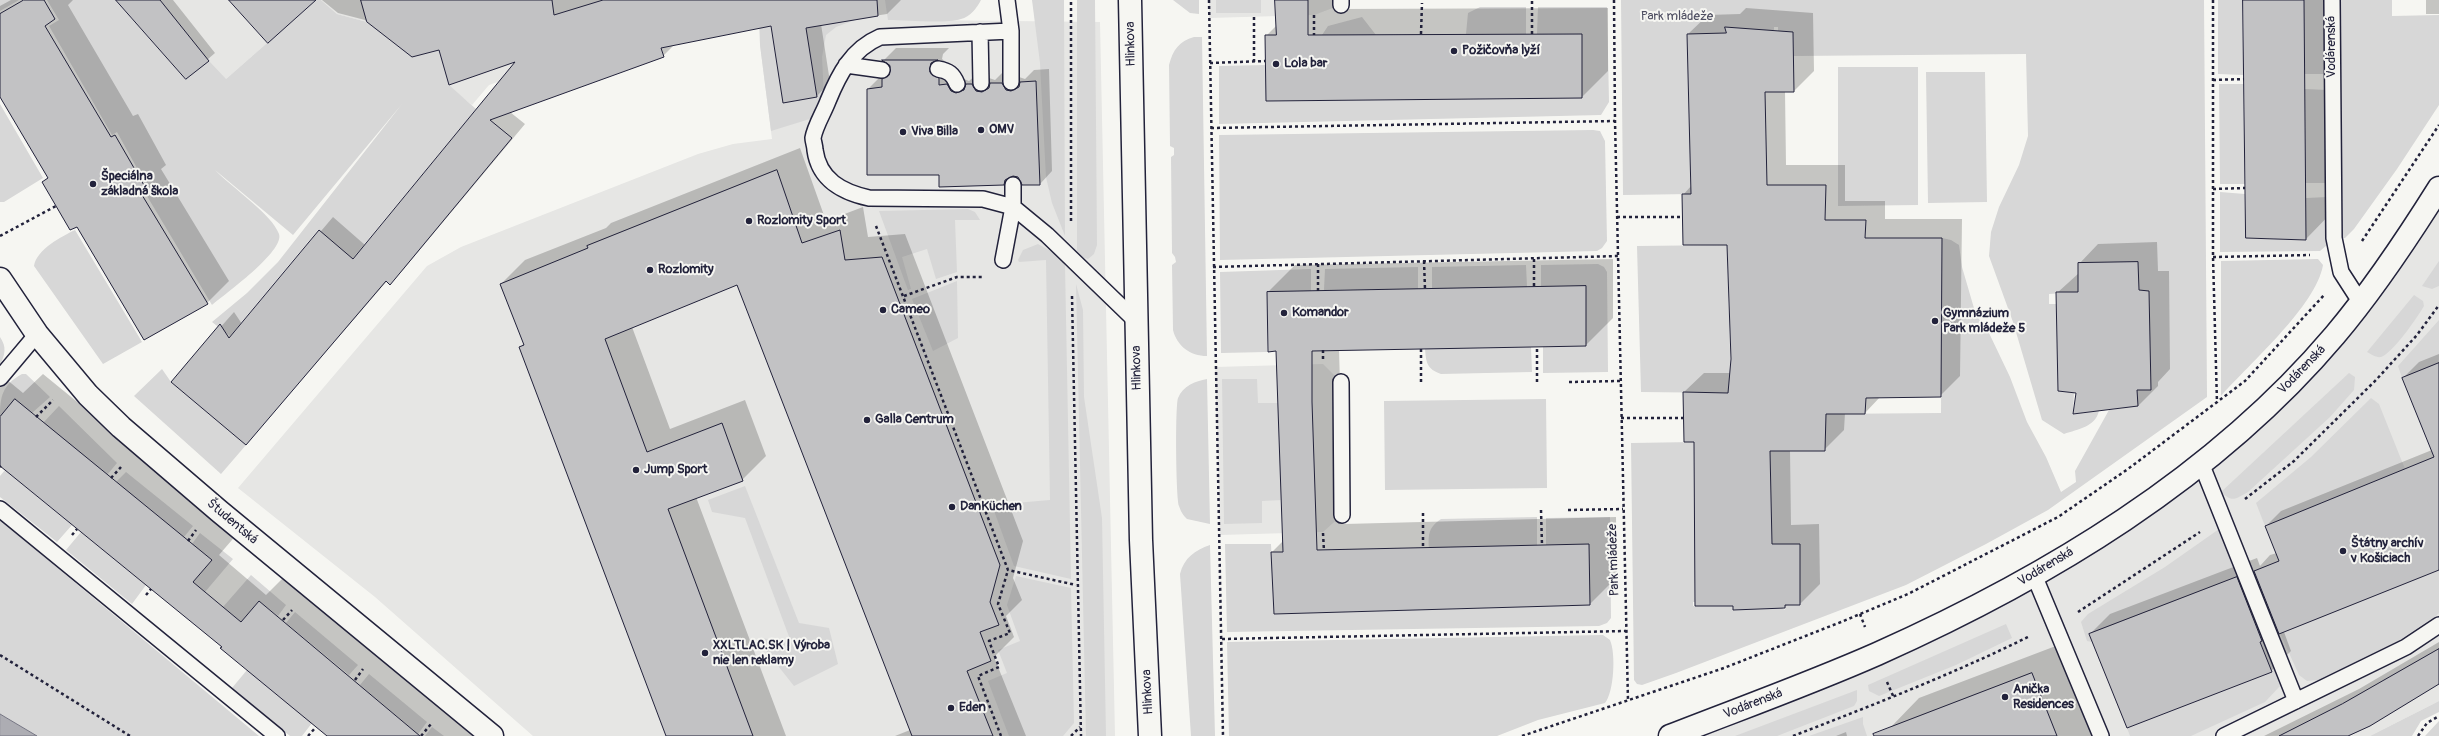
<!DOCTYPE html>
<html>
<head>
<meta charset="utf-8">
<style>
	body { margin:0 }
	canvas { display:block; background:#f6f6f2 }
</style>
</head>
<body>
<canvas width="2439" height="736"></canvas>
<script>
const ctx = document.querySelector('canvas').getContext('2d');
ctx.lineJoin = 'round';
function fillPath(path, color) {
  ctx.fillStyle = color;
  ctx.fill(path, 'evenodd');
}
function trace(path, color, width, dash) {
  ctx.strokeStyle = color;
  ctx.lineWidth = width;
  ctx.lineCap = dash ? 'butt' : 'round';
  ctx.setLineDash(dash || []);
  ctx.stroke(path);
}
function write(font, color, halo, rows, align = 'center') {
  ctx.font = font + ' Pangolin,sans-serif';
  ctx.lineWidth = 4;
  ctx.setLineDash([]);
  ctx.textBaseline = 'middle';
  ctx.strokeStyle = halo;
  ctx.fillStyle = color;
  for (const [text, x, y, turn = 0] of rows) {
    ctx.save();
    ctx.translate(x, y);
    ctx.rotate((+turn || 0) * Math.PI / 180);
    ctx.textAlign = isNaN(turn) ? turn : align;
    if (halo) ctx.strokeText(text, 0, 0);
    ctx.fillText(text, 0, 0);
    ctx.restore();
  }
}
fillPath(new Path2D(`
	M 117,0 L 316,0 L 226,79 L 186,79 Z
	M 321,0 L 922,0 L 922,20 L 1100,22 L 1115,736 L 533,736 L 375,597 L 238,488 L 427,266 L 461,247 L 698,154 L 733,144 L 772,139 L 760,45 L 759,18 L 653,27 L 489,85 L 472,105 L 367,22 L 337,14 Z
	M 1209,0 L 1341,0 L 1341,5 L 1314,15 L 1209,18 Z
	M 2439,188 L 2439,701 L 2370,736 L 1669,736 L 1876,654 L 2123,520 L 2291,383 Z
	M 1323,364 L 1341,382 L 1342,515 L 1323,532 L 1220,535 L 1215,367 Z`), '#e6e6e4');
fillPath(new Path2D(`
	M 0,0 L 19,0 L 0,11 Z
	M 47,0 L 116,0 L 186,79 L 209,61 L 226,79 L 316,0 L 321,0 L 337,14 L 367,22 L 412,57 L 440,50 L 449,85 L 476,109 L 352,259 L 318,230 L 230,336 L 212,322 L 247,293 L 278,262 L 402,104 L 293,235 L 215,170 C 231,187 272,214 279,234 C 285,251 224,295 212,305 L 144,191 L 148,188 L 117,132 L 112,135 L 49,26 L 59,20 Z
	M 781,0 L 855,20 L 836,27 L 826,35 L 822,57 L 824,99 L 813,118 L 771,131 L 760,45 L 759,4 Z
	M 885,0 L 981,0 C 977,8 970,17 961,19 C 944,24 907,20 888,20 Z
	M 1032,0 L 1064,0 L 1065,236 L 1052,203 L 1046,177 L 1040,63 Z
	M 1077,0 L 1095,0 L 1097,245 L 1094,254 L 1088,259 L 1082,257 L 1077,251 Z
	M 1173,0 L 1199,0 L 1199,14 L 1190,13 Z
	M 1216,0 L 1261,0 L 1261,13 L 1216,13 Z
	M 1621,0 L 2204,0 L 2207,397 L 2048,510 L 1986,544 L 1906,585 L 1676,673 L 1642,685 L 1637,684 L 1634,680 L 1631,443 L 1694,442 L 1695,602 L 1693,602 L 1693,606 L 1733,606 L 1734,610 L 1737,608 L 1782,608 L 1785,610 L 1785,605 L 1800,604 L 1800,544 L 1772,544 L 1770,451 L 1825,451 L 1826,414 L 1941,413 L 1942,238 L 1951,240 L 1959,245 L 1962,267 L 1976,315 L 1989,333 L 2010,377 L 2027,422 L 2046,457 L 2061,492 L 2076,482 L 2075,471 L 2109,410 L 2138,406 L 2136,404 L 2136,389 L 2151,390 L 2149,291 L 2139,290 L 2137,262 L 2078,263 L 2078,292 L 2049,294 L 2049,304 L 2056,304 L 2058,391 L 2069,391 L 2070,393 L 2074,391 L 2073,414 L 2099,411 C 2095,427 2078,429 2064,434 L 2042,420 L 2013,322 L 1989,256 L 1991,232 L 1999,207 L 2019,165 L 2028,136 L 2026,54 L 1794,56 L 1793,33 L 1778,33 L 1778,27 L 1774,27 L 1774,30 L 1729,31 L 1725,27 L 1726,33 L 1686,34 L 1688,36 L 1691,194 L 1623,195 Z
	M 2218,0 L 2243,0 L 2244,75 L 2218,74 Z
	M 2304,0 L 2326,0 L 2327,74 L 2305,74 Z
	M 2340,0 L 2392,0 L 2392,16 L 2439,15 L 2439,105 L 2397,169 L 2354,229 L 2345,238 L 2340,238 Z
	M 1480,7 L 1526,7 L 1526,34 L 1466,34 L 1468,13 Z
	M 1538,7 L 1607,7 L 1609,102 L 1601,115 L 1219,124 L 1219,66 L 1266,65 L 1266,101 L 1582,98 L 1582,34 L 1537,34 Z
	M 1362,17 L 1376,35 L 1322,35 L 1328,26 Z
	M 1194,37 L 1202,37 L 1207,356 C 1190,356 1177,346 1173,330 L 1172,265 L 1176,262 L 1175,257 L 1172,253 L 1171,157 L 1174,155 L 1174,148 L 1170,146 L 1169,65 C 1173,50 1179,41 1194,37 Z
	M 1838,67 L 1918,67 L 1918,205 L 1838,206 Z
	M 1926,72 L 1985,72 L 1987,202 L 1928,203 Z
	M 2219,84 L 2244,84 L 2245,184 L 2220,184 Z
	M 2305,89 L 2327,90 L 2328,183 L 2306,183 Z
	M 0,104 L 43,178 L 4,202 L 0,202 Z
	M 1593,130 L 1600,131 L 1605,141 L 1607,241 L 1602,248 L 1597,251 L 1220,260 L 1219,135 Z
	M 2220,192 L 2245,194 L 2246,238 L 2306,240 L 2306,198 L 2328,197 L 2327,245 L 2320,251 L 2220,252 Z
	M 968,209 L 975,212 L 980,220 L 955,220 L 957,272 L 936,279 L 927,249 L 902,257 L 911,289 L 908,290 L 879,211 Z
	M 75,230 L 142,342 L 103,364 L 34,266 C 37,249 61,237 75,230 Z
	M 1038,244 L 1054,253 L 1065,265 L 1071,579 L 1014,566 L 992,505 L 1050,500 L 1046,260 L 1019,262 L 1018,260 L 1023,250 Z
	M 1727,245 L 1731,385 L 1730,393 L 1641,392 L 1637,246 Z
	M 2318,259 L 2323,265 C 2316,306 2250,363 2221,396 L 2221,261 Z
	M 2439,261 L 2439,286 L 2432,289 L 2422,286 Z
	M 1598,264 L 1604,267 L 1607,272 L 1608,372 L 1543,373 L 1543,347 L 1586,346 L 1586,286 L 1541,286 L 1541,265 Z
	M 1526,265 L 1527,287 L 1432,289 L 1432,267 Z
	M 1418,267 L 1418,289 L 1324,290 L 1325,269 Z
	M 1311,269 L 1311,291 L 1267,292 L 1267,352 L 1221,353 L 1220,272 Z
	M 957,281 L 958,338 L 933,351 L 912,299 Z
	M 1076,284 L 1083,310 L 1084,397 L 1102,518 L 1106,736 L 1086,736 Z
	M 2414,295 L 2423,301 L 2424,306 C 2417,318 2393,353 2381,357 C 2376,358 2371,354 2367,352 Z
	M 2439,320 L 2439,363 L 2402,378 L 2398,366 Z
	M 0,337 C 7,347 5,355 0,365 Z
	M 1531,347 L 1532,372 L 1441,374 C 1427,369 1426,363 1425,348 Z
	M 162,369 L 171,382 L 246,445 L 221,474 L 134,396 Z
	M 2349,373 L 2355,377 L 2354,390 L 2330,417 L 2248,492 C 2235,499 2233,503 2221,492 Z
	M 22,374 L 26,374 L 50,397 L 32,413 L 0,417 C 0,397 2,385 22,374 Z
	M 1207,379 L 1210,524 L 1187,519 C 1183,515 1181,512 1179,506 C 1176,496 1175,407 1178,398 C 1183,386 1195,381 1207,379 Z
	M 1222,379 L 1257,379 L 1258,403 L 1279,403 L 1282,500 L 1262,501 L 1262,523 L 1224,524 Z
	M 2371,398 L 2379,404 L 2405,469 L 2265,526 L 2256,503 L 2311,457 Z
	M 1546,399 L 1547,488 L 1385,490 L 1384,401 Z
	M 59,406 L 117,463 L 107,475 L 43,423 Z
	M 5,470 L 72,525 L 57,542 L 0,497 L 0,476 Z
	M 126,472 L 193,526 L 184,537 L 116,482 Z
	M 745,486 L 799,623 L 829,628 L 838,664 L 794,686 L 767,652 L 760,638 L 791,642 L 745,518 L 712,512 L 708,500 Z
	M 1537,517 L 1537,545 L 1429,548 C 1428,534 1429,527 1441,519 Z
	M 1610,517 L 1611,618 L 1607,623 L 1599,626 L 1227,632 L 1225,544 L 1271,544 L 1274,614 L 1590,605 L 1589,544 L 1546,545 L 1546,518 Z
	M 0,520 L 259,736 L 37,736 L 0,714 Z
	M 2222,527 L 2280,686 L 2265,702 L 2191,736 L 2130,736 L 2127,728 L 2272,672 L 2235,577 L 2090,634 L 2092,642 L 2087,641 L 2081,622 L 2088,614 L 2165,567 Z
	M 81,532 L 146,585 L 132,604 L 66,550 Z
	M 200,533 L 233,559 L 205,592 L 193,582 L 212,560 L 192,544 Z
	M 1210,545 L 1215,736 L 1191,736 L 1180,574 C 1184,558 1195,550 1210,545 Z
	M 2439,570 L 2439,613 L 2437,615 L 2398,641 L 2318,680 L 2307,681 L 2299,675 L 2280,633 Z
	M 251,575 L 286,605 L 278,616 L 259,601 L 241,622 L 223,607 Z
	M 1016,576 L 1071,588 L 1074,723 L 1063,736 L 1009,736 L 988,681 L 1007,673 L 998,650 L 1020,641 L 1007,605 Z
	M 295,612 L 358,665 L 349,675 L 286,623 Z
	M 2006,624 L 2012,638 L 1956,665 L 1879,696 L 1869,691 L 1868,685 Z
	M 1603,635 L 1610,640 C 1616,654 1614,692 1605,703 L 1538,720 L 1497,736 L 1229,736 L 1227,642 Z
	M 247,670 L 312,723 L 302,736 L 290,736 L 232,688 Z
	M 369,674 L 427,722 L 418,734 L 360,685 Z
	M 1857,690 L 1857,701 L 1854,706 L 1777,736 L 1735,736 Z
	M 2439,701 L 2439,712 L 2421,721 L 2412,736 L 2370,736 Z
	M 1863,717 L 1863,724 L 1867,736 L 1809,736 Z
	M 2439,721 L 2439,736 L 2425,736 Z
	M 432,727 L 444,736 L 425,736 Z`), '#d7d7d7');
const water = new Path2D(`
	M 0,714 L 5,717 L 37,736 L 0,736 Z`);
fillPath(water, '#adadb3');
trace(water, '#757583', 1);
fillPath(new Path2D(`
	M 11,0 L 73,0 L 68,5 L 133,116 L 138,114 L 166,165 L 161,169 L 229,281 L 207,303 L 77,226 L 43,182 L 49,176 L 0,95 L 0,6 Z
	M 118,0 L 173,0 L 215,53 L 186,78 Z
	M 322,0 L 901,0 L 887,14 L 821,24 L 830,82 L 817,96 L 784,102 L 772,25 L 675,44 L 663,56 L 510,112 L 525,124 L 403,270 L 390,283 L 387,281 L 246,444 L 172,382 L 234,312 L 242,324 L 333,217 L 365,245 L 518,60 L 440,49 L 412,56 L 365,20 L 338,13 Z
	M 1276,0 L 1334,0 L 1334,9 L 1608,8 L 1608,71 L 1582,97 L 1266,36 L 1276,26 Z
	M 2244,0 L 2336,0 L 2338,206 L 2306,239 Z
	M 2426,0 L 2439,0 L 2439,14 L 2426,14 Z
	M 1746,8 L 1813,13 L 1814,71 L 1794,91 L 1785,91 L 1786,165 L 1845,165 L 1845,201 L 1885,201 L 1885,219 L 1962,219 L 1960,376 L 1940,396 L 1881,396 L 1865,413 L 1845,413 L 1844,430 L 1824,450 L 1790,450 L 1791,525 L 1819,524 L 1820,584 L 1800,604 L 1788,604 L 1785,607 L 1695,441 L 1684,392 L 1704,373 L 1732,373 L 1728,244 L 1683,195 L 1692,185 L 1688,34 L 1708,15 L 1740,14 Z
	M 896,48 L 949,48 L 943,54 L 942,59 L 951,66 L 951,73 L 960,72 L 964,79 L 969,81 L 979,72 L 985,71 L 989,78 L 995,80 L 1004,71 L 1015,70 L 1019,77 L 1025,79 L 1034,70 L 1049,69 L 1052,171 L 1040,184 L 1013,175 L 1004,184 L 940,174 L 868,89 L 881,76 L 886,76 L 891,72 L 891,66 L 884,60 Z
	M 800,148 L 826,221 L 863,207 L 868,237 L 905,234 L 1023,541 L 1013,578 L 1022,600 L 1006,616 L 1014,637 L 994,657 L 1026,736 L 895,736 L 910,730 L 738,284 L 632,327 L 670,429 L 745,400 L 766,456 L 742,480 L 696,497 L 786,736 L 667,736 L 520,348 L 524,343 L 501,284 L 525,260 L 606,228 L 611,223 Z
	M 2157,242 L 2158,271 L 2169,271 L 2170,369 L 2158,382 L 2158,386 L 2138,406 L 2074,413 L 2077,392 L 2057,293 L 2079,273 L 2079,264 L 2098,244 Z
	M 1613,259 L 1613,318 L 1586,345 L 1339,349 L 1344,524 L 1616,517 L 1617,577 L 1590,604 L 1272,552 L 1284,540 L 1277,350 L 1268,350 L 1268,292 L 1295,265 Z
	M 2439,354 L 2439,569 L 2284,632 L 2291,651 L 2271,671 L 2090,634 L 2110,614 L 2257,558 L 2260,566 L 2270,555 L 2277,553 L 2266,526 L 2281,511 L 2432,450 L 2403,378 L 2419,362 Z
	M 0,374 L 23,393 L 43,374 L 238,533 L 219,555 L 266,595 L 286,575 L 479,736 L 330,736 L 0,463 Z
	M 2439,642 L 2439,683 L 2361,730 L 2349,736 L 2264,736 L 2359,689 Z
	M 2061,644 L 2096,736 L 1893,736 L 1890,728 L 1919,698 Z
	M 1846,732 L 1847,736 L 1836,736 Z`), '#0003');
const building = new Path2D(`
	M 24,0 L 44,0 L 55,19 L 45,26 L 111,137 L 115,135 L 145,187 L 139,190 L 208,304 L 144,340 L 77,227 L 70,230 L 42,182 L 48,178 L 0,97 L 0,14 Z
	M 116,0 L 160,0 L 209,61 L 186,79 Z
	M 229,0 L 316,0 L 268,43 Z
	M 361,0 L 552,0 L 554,15 L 603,0 L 877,0 L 878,16 L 806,28 L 817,97 L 783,103 L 771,26 L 661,48 L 664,57 L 490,120 L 512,138 L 390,285 L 386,281 L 246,445 L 171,382 L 220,324 L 229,338 L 319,230 L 353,259 L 515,62 L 449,85 L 439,50 L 412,57 L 367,22 Z
	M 1275,0 L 1308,0 L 1308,35 L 1582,34 L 1582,98 L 1266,101 L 1265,35 L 1276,35 Z
	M 2243,0 L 2304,0 L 2306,240 L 2246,238 Z
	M 1725,27 L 1793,32 L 1794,92 L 1765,92 L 1767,185 L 1826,185 L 1825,220 L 1866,220 L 1865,238 L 1942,238 L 1941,397 L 1866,398 L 1865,414 L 1826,414 L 1825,451 L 1770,451 L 1772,544 L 1800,544 L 1800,605 L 1785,605 L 1785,608 L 1733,610 L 1733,606 L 1695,606 L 1694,442 L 1684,442 L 1683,392 L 1728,393 L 1731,359 L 1727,245 L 1683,245 L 1682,194 L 1691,194 L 1687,34 L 1726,33 Z
	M 882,60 L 938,60 L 931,63 L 930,72 L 939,78 L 939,85 L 947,84 L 951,91 L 956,93 L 964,90 L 966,84 L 972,84 L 976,91 L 982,92 L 989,88 L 990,83 L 1002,83 L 1006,90 L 1011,91 L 1019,87 L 1020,82 L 1036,81 L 1040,185 L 1022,185 L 1018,177 L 1013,176 L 1005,180 L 1004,185 L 939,187 L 939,175 L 867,175 L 867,89 L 882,87 L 882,79 L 889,75 L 890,66 Z
	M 777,170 L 802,243 L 840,230 L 845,260 L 882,257 L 1000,565 L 990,602 L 999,625 L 980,632 L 991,661 L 967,671 L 993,736 L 912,736 L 737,285 L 605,339 L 647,452 L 722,423 L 743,481 L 668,509 L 753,736 L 666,736 L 519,347 L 524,345 L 500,284 L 588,248 L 587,246 Z
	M 2138,262 L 2139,290 L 2149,291 L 2151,390 L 2137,390 L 2138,406 L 2073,414 L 2076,393 L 2058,391 L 2056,292 L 2078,292 L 2078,263 Z
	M 1586,286 L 1586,346 L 1312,351 L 1312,402 L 1317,550 L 1589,544 L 1590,605 L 1274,614 L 1271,552 L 1283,552 L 1276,351 L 1268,352 L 1267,292 Z
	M 2439,363 L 2439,570 L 2279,634 L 2254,571 L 2279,561 L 2265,526 L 2434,457 L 2402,378 Z
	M 15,399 L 212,560 L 193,582 L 241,622 L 259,601 L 420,736 L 327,736 L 220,648 L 222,647 L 5,470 L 0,466 L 0,417 Z
	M 2237,577 L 2262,641 L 2260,642 L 2272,672 L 2127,728 L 2089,634 Z
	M 2439,649 L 2439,684 L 2370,726 L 2348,736 L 2279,736 L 2342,704 Z
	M 2032,673 L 2057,736 L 1874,736 L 1873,734 Z`);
fillPath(building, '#c2c2c4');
trace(building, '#22223b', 1);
const service = new Path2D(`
	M 1007,0 L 1011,31 L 1011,82
	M 1341,0 L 1341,5
	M 2332,0 L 2334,238 L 2341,272 L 2361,303
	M 1011,31 L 880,37 C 852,49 839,74 828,101 C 824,112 815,126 813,138 C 813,141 815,146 815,150 C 819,180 842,192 869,198 L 983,199 L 1013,207 L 1047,235 L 1136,321
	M 980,32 L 981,83
	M 846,65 L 882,70
	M 938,69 C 949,71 953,74 957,84
	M 1003,260 L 1013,207 L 1013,185
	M 0,378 L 37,334
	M 1341,382 L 1342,515
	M 2201,463 L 2296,701
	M 0,509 L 277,736
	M 2034,575 L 2101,736
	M 2224,736 L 2406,647 L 2439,625`);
const minor = new Path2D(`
	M 0,279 L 37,334 L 88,395 L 121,427 L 219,511 L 492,736
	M 1670,736 C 1739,709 1809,684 1877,654 C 2047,578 2214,478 2335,335 C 2374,289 2407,239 2439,188`);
const secondary = new Path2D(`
	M 1130,0 L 1141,540 L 1150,736`);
trace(service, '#22223b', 18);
trace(minor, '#22223b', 25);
trace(secondary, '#22223b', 25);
trace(new Path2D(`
	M 1209,0 L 1223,736
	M 1614,0 L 1615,121 L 1628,701
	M 2213,0 L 2213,257 L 2217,403
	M 1314,15 L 1314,35
	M 1254,17 L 1254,62
	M 1421,34 L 1422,3
	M 1532,34 L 1532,0
	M 1210,63 L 1265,61
	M 2213,80 L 2244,79
	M 1211,128 L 1615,121
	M 2213,189 L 2245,188
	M 1617,217 L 1682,217
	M 1071,221 L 1071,0
	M 876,226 L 1008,570 L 1076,585
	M 0,236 L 56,206
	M 2362,241 L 2439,125
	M 2213,257 L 2310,255
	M 1534,259 L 1534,287
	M 1424,261 L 1425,289
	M 1318,264 L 1318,291
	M 1213,267 L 1618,256
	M 904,296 L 957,277 L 982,277
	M 1072,296 L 1081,736
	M 1323,350 L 1323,362
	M 1421,382 L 1421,348
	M 1537,382 L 1537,347
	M 1569,382 L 1620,381
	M 36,417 L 53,400
	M 1621,418 L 1683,418
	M 0,467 L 1,466
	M 111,478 L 121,467
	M 2245,499 L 2294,461 L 2376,380 L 2417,335 L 2439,305
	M 1541,510 L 1542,545
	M 1568,510 L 1623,509
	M 1423,513 L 1423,548
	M 1323,533 L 1324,551
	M 72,535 L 77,529
	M 188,541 L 196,530
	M 146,595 L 151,589
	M 2078,612 L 2200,532
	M 1860,614 L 1865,627
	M 283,620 L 292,610
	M 1222,639 L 1626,631
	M 0,655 L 130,736
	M 355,680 L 363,669
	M 1887,682 L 1894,698
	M 308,736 L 316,727
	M 421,736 L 431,724
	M 1001,736 L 978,676 L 999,667 L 989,641 L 1010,633 L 998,604 L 1008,570
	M 1071,736 L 1080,727
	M 1522,736 L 1724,668 L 1841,622 L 1908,594 L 2058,517 L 2128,469 L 2245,381 L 2325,294
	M 1793,736 C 1873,705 1953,674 2030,636
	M 2418,736 L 2427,723 L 2439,716`), '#22223b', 2.5, [3, 3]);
trace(service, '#f6f6f2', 15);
trace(minor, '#f6f6f2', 22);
trace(secondary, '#f6f6f2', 22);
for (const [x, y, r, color] of [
	[1454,51,4,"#22223b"],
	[1276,64,4,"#22223b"],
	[981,130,4,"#22223b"],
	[903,132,4,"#22223b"],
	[93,184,4,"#22223b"],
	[749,221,4,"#22223b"],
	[650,270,4,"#22223b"],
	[883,310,4,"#22223b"],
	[1284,313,4,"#22223b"],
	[1935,321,4,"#22223b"],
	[867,420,4,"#22223b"],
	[636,470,4,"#22223b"],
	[952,507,4,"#22223b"],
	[2343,551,4,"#22223b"],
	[705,653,4,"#22223b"],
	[2005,697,4,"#22223b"],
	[951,708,4,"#22223b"]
]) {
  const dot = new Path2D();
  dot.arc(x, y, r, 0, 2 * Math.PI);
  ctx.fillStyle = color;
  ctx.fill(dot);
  trace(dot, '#f6f6f2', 1.5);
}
write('13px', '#4f4f62', '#f6f6f2', [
	["Park mládeže",1677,17]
]);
write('13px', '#22223b', '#f6f6f2', [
	["Hlinkova",1131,44,-91],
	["Vodárenská",2332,47,-90],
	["Hlinkova",1137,368,-91],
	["Vodárenská",2302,370,-46],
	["Študentská",232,522,40],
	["Park mládeže",1614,560,-92],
	["Vodárenská",2046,567,-31],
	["Hlinkova",1148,692,-93],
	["Vodárenská",1753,704,-21]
]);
write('bold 13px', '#22223b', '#f6f6f2', [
	["Požičovňa lyží",1462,51],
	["Lola bar",1284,64],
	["OMV",989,130],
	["Viva Billa",911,132],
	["Špeciálna",101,177],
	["základná škola",101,192],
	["Rozlomity Sport",757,221],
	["Rozlomity",658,270],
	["Cameo",891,310],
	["Komandor",1292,313],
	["Gymnázium",1943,314],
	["Park mládeže 5",1943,329],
	["Galla Centrum",875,420],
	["Jump Sport",644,470],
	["DanKüchen",960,507],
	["Štátny archív",2351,544],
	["v Košiciach",2351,559],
	["XXLTLAC.SK | Výroba",713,646],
	["nie len reklamy",713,661],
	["Anička",2013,690],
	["Residences",2013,705],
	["Eden",959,708]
], 'left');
</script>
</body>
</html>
